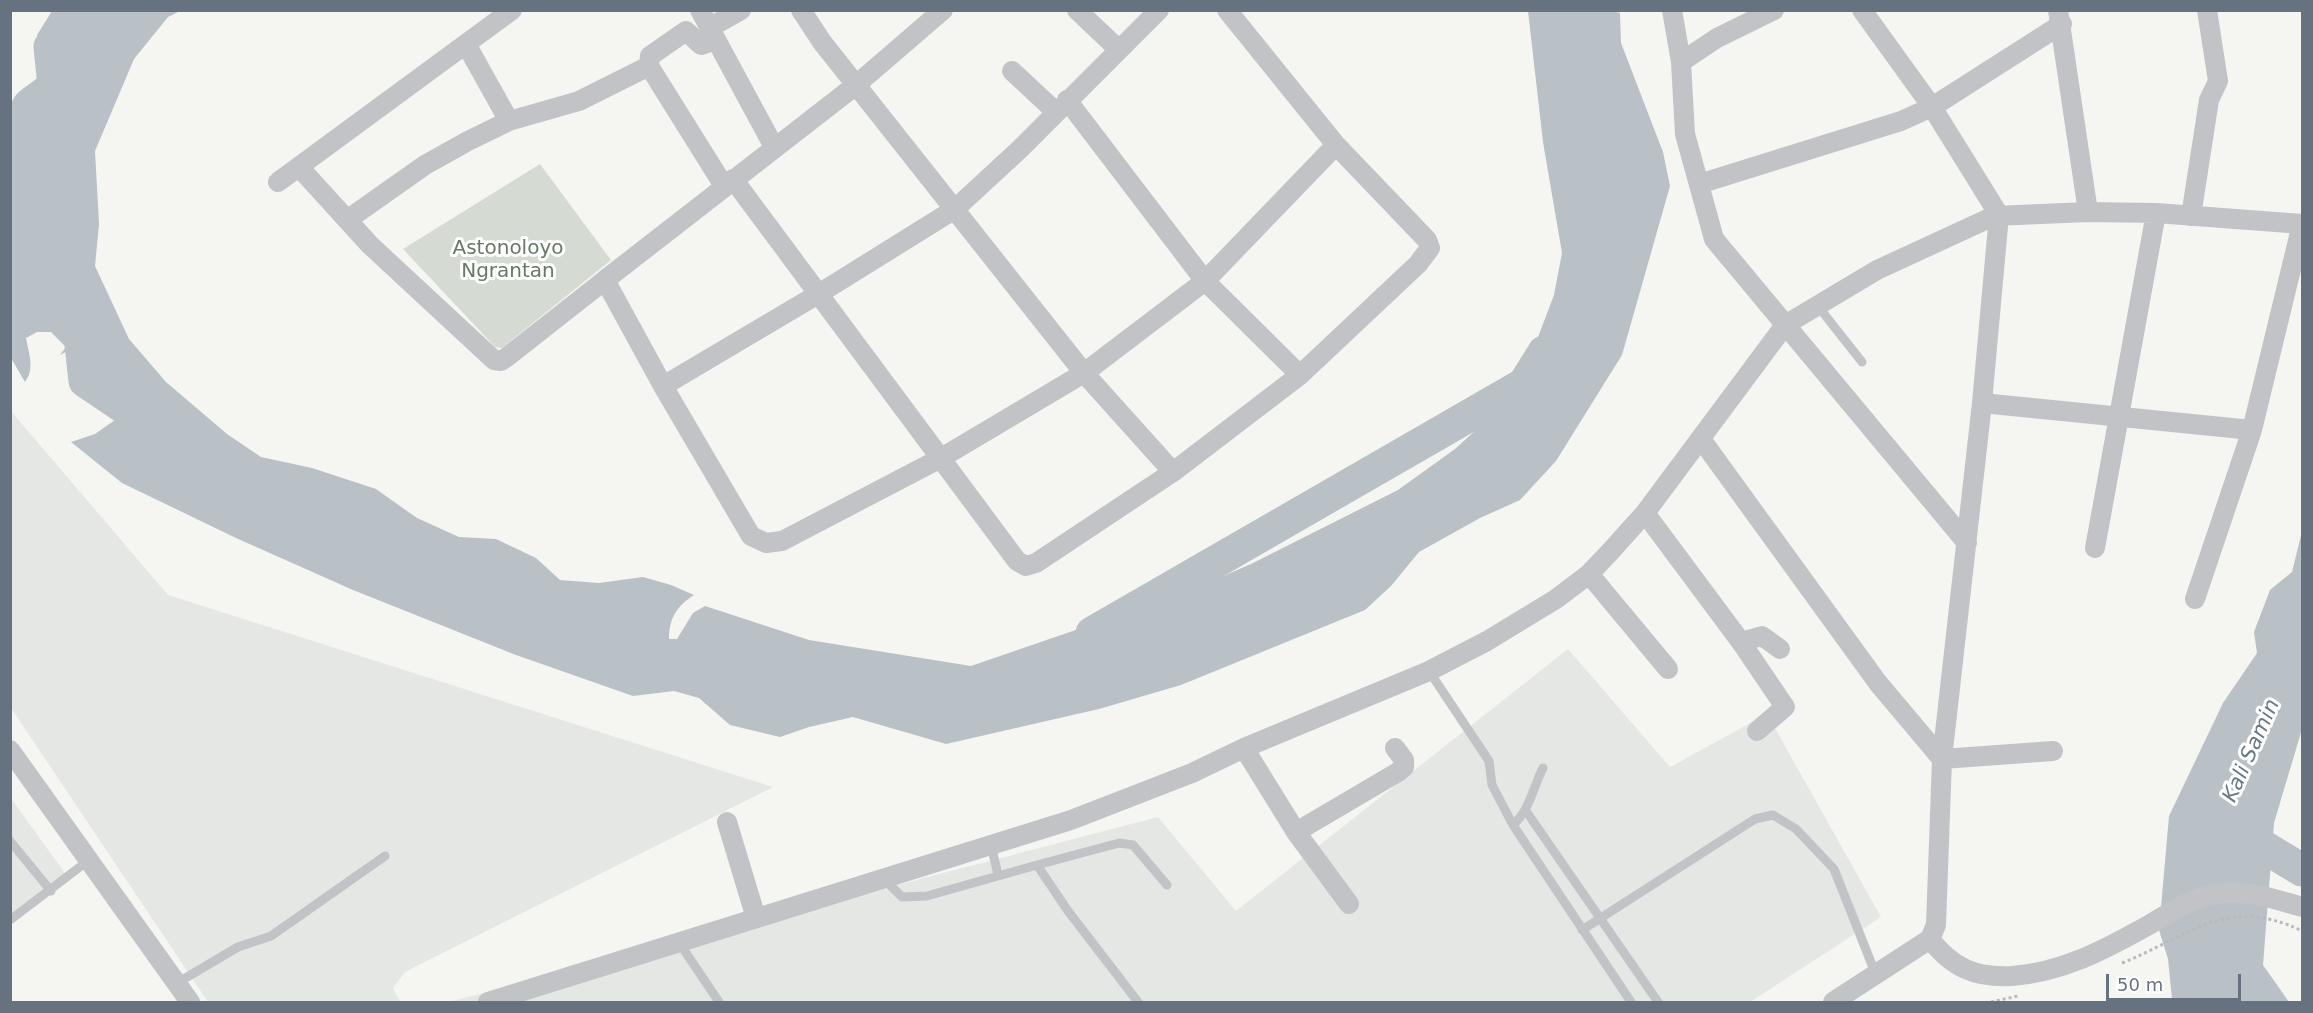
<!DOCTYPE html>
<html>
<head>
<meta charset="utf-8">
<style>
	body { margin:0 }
	#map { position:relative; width:2313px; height:1013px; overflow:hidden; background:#f5f5f2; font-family:"DejaVu Sans",sans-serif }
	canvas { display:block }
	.frame { position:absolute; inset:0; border:12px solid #677280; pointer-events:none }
	.scale { position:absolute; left:2106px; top:974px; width:135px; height:27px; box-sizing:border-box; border:3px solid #677280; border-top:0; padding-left:8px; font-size:18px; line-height:21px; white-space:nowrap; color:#677280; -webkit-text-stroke:4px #fff; paint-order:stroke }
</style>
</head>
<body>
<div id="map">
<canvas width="2313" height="1013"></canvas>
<div class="frame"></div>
<div class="scale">50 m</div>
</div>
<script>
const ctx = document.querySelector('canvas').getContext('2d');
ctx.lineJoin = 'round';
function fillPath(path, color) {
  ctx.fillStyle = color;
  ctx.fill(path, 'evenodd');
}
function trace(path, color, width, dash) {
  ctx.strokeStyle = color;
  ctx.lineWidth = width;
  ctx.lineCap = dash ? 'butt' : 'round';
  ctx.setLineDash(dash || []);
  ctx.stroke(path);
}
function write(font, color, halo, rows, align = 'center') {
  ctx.font = font + ' "DejaVu Sans",sans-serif';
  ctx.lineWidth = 6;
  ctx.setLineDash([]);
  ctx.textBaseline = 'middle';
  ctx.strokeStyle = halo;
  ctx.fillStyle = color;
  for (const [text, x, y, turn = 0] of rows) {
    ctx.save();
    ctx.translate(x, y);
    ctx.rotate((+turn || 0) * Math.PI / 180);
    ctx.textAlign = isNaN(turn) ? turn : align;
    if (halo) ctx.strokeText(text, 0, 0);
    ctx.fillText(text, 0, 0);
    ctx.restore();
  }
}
fillPath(new Path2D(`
	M 10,410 L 168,595 L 773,787 L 405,972 L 393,988 L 400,1002 L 208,1002 L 11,708 Z
	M 1568,649 L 1670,767 L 1767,714 L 1881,917 L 1750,1002 L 449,1002 L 1158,817 L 1236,911 Z
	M 10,797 L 67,876 L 10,921 Z`), '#e5e7e5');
fillPath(new Path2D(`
	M 540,164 L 611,260 L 502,348 L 495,347 L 403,249 Z`), '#d5dbd3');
fillPath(new Path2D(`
	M 1612,11 L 1620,13 L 1621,43 L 1663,152 L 1670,186 L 1622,355 L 1556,461 L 1520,500 L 1480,518 L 1419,552 L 1391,586 L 1365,610 L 1181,685 L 1099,709 L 946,744 L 853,717 L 809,727 L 780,737 L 730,725 L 699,698 L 674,691 L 633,696 L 516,655 L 353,590 L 236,538 L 122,483 L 71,442 L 95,434 L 115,420 L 111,407 L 102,401 L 90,385 L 92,376 L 86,368 L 88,356 L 72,349 L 60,355 L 66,347 L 51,332 L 37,332 L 26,338 C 29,354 35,369 25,382 L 11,358 L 11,104 C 18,85 38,85 43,68 L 35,64 L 37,57 L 62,43 L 57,38 L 39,42 L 37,35 L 52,11 L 180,11 L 168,17 L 134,59 L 95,151 L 99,224 L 95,266 L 129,339 L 166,382 L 227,434 L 261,457 L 312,468 L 376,489 L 417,518 L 459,537 L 496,539 L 536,558 L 560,580 L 599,583 L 643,577 L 671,585 L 694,595 C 677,606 669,618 669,639 L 677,639 L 693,613 L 705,606 L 809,640 L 971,666 L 1189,591 L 1251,564 L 1398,490 L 1455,449 L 1488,419 L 1519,387 L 1554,295 L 1562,253 L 1543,142 L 1528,11 Z
	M 2302,531 L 2302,729 L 2274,823 L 2263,965 L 2289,1002 L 2175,1002 L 2172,999 L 2168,959 L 2159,930 L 2169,816 L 2223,703 L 2257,653 L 2254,632 L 2270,590 L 2292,572 Z`), '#b9c1c6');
trace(new Path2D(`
	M 55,95 L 50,47 L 106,10
	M 77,308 L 85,381 L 128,410
	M 1092,633 L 1524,384 L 1544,352
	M 2235,823 L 2249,838 L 2302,870`), '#b9c1c6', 33);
trace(new Path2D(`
	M 2122,963 C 2188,937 2227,894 2302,931
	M 1991,1002 L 2018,996`), '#b8babd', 3, [3, 3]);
trace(new Path2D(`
	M 1817,305 L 1862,362
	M 1429,671 L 1489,761 L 1492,785 L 1513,825 L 1631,1002
	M 1526,811 L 1658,1002
	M 1513,825 C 1530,810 1533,787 1543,768
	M 10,841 L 51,891
	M 991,845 L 998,875
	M 885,880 L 902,897 L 927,896 L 1037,865
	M 10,920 L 89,860
	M 1582,930 L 1755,819 L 1773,815 L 1796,829 L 1834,869 L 1876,975
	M 680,944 L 719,1002
	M 177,983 L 238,947 L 271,936 L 385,856
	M 1138,1002 L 1068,911 L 1037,865 L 1119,843 L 1133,845 L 1167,885`), '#c1c3c7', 9);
trace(new Path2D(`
	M 700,10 L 774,147
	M 801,10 L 822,42 L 1084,373 L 1173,472
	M 943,10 L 856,85 L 605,280 L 663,386 L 751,536 L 766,543 L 782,541 L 941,458 L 1084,373 L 1205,281 L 1336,145
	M 1077,10 L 1118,49
	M 1672,10 L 1681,62 L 1685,134 L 1714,239 L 1967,543
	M 2058,10 L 2088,212
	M 709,28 L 741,10
	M 715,40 L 701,45 L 686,31 L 650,56 L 649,66 L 724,186
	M 466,44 L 509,121
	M 1681,62 L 1717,38 L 1774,10
	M 1012,71 L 1056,112
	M 1067,100 L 1205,281 L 1300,375
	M 299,167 L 370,245 L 494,360 L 501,361 L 507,357 L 605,280
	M 733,179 L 1017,561 L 1026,566 L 1036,563 L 1173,472 L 1300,375 L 1418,264 L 1430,248 L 1427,240 L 1336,145 L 1227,10
	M 278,182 L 512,10
	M 1699,184 L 1901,121 L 1932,107 L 2062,24
	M 2191,216 L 2209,100 L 2218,81 L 2207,10
	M 347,220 L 425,165 L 468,141 L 509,121 L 579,101 L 649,66
	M 663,386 L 820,293 L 955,209 L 1020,149 L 1159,10
	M 1982,403 L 2252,430
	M 1701,439 L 1878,683 L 1942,759 L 2053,751
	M 1645,513 L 1741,642 L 1762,636 L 1780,649
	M 2095,548 L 2156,213
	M 1589,574 L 1668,669
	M 1741,642 L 1785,707 L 1757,731
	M 1244,748 L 1296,832 L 1349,904
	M 10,750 L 190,1002
	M 727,822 L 756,918
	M 1296,832 L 1398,772 L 1404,767 L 1404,760 L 1395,748
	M 1930,939 C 1952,968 1976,978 2012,976 C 2063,972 2104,950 2147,926 C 2164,916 2181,905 2200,898 C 2233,886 2270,897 2302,907
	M 488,1002 L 1071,820 L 1192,773 L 1244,748 L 1429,671 L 1487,641 L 1556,599 L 1589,574 L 1609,553 L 1645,513 L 1785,325 L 1877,270 L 1994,216 L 2088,212 L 2156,213 L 2302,224 L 2252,430 L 2195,599
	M 1833,1002 L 1930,939 L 1936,925 L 1942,759 L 1982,403 L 1999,215 L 1932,107 L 1862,10`), '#c1c3c7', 20);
write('20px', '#677865', '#fff', [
	["Astonoloyo",508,249],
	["Ngrantan",508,272]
]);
write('italic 21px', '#687983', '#fff', [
	["Kali Samin",2252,751,-66]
]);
</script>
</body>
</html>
